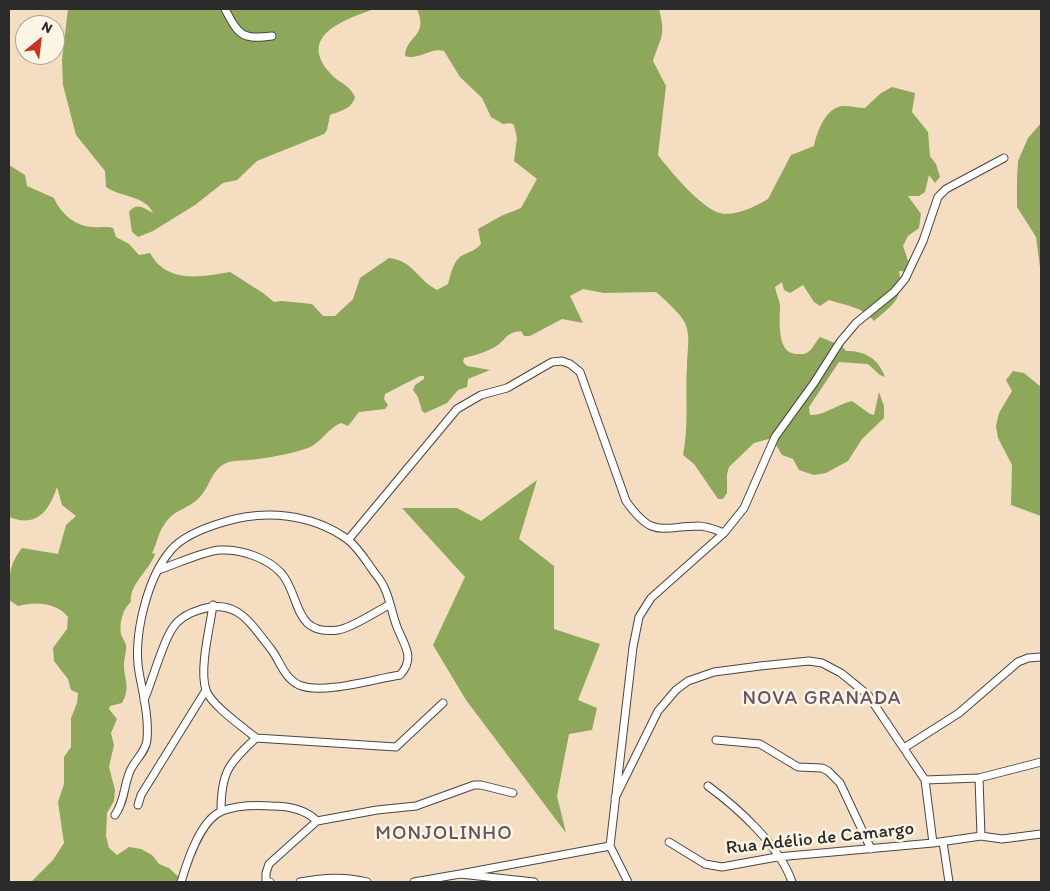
<!DOCTYPE html>
<html>
<head>
<meta charset="utf-8">
<style>
	body { margin:0 }
	#map { position:relative; width:1050px; height:891px; overflow:hidden; background:#f4ddc0; font-family:Itim,sans-serif }
	canvas { display:block }
	.frame { position:absolute; inset:0; border:10px solid #2b2b2b; pointer-events:none }
	.north { position:absolute; left:15px; top:15px; width:50px; height:50px; box-sizing:border-box; background:#fcf5e5; border:1px solid #a8a49b; border-radius:50%; rotate:29deg; font-size:14px; font-weight:700; line-height:20px; text-align:center; color:#2b2b2b }
	.north::after { content:''; display:block; margin:auto; width:18px; height:22px; background:#c8321e; clip-path:polygon(50% 0,100% 100%,50% 72%,0 100%) }
</style>
</head>
<body>
<div id="map">
<canvas width="1050" height="891"></canvas>
<div class="frame"></div>
<div class="north">N</div>
</div>
<script>
const ctx = document.querySelector('canvas').getContext('2d');
ctx.lineJoin = 'round';
function fillPath(path, color) {
  ctx.fillStyle = color;
  ctx.fill(path, 'evenodd');
}
function trace(path, color, width, dash) {
  ctx.strokeStyle = color;
  ctx.lineWidth = width;
  ctx.lineCap = dash ? 'butt' : 'round';
  ctx.setLineDash(dash || []);
  ctx.stroke(path);
}
function write(font, color, halo, rows, align = 'center') {
  ctx.font = font + ' Itim,sans-serif';
  ctx.lineWidth = 5;
  ctx.setLineDash([]);
  ctx.textBaseline = 'middle';
  ctx.strokeStyle = halo;
  ctx.fillStyle = color;
  for (const [text, x, y, turn = 0] of rows) {
    ctx.save();
    ctx.translate(x, y);
    ctx.rotate((+turn || 0) * Math.PI / 180);
    ctx.textAlign = isNaN(turn) ? turn : align;
    if (halo) ctx.strokeText(text, 0, 0);
    ctx.fillText(text, 0, 0);
    ctx.restore();
  }
}
fillPath(new Path2D(`
	M 68,9 L 374,9 C 344,20 296,36 331,74 C 340,84 348,83 355,97 C 352,109 340,111 330,115 L 327,130 L 324,134 L 257,161 L 237,180 L 223,183 L 195,205 L 153,231 L 138,237 L 132,232 L 129,212 C 137,202 143,208 153,213 C 145,195 122,198 106,187 L 105,171 L 76,135 L 63,85 L 62,60 Z
	M 417,9 L 659,9 C 666,37 661,36 653,61 L 666,86 L 658,155 C 670,171 701,208 720,213 C 734,217 757,206 768,199 L 791,155 L 814,146 C 817,132 826,106 844,106 C 851,106 858,108 865,108 L 881,93 L 892,87 L 915,93 L 912,112 L 928,132 L 930,156 L 936,164 L 940,177 L 935,183 L 929,175 L 925,192 L 919,196 L 908,196 L 921,214 L 919,228 L 908,236 L 903,246 L 912,272 L 899,271 C 904,300 893,304 874,321 C 861,306 847,306 829,300 L 820,306 L 814,302 L 803,285 L 790,293 L 784,290 L 782,282 L 775,287 C 776,293 779,299 780,305 C 780,320 776,354 797,354 C 801,354 805,355 808,352 C 812,350 816,341 820,337 L 842,346 L 846,351 C 865,351 878,358 885,377 L 880,375 L 868,364 L 839,362 L 809,407 L 810,415 C 825,416 837,404 852,401 L 870,414 L 874,415 L 879,392 L 884,406 L 884,418 L 862,439 L 848,461 L 826,473 L 814,475 L 799,470 L 793,459 L 782,455 L 772,438 L 754,443 L 729,467 L 727,474 L 727,493 L 723,499 L 718,499 L 694,464 L 683,455 C 689,423 685,397 687,365 C 687,352 691,336 685,323 C 680,313 665,300 656,292 L 604,293 L 583,289 L 570,296 L 583,323 L 562,319 L 530,336 L 524,336 L 521,331 C 506,333 508,337 498,345 C 487,352 476,355 464,358 L 463,362 L 467,366 L 490,370 L 468,379 L 467,387 L 458,390 L 447,403 L 425,413 L 422,411 L 418,397 L 413,390 L 415,385 L 424,379 L 424,376 L 420,376 L 385,394 L 384,399 L 388,405 L 385,409 L 359,412 L 348,426 L 341,423 C 329,427 321,443 308,448 C 290,454 268,458 249,460 C 241,461 233,460 226,463 C 211,470 210,487 199,498 C 187,510 174,509 164,525 C 158,533 157,544 152,553 L 155,554 C 149,571 129,584 131,602 C 123,608 119,623 121,634 C 122,638 125,641 126,645 C 127,651 124,658 124,665 C 124,680 131,687 122,703 L 110,706 L 109,709 L 117,719 L 111,733 L 114,745 L 109,767 L 115,790 L 114,801 L 107,813 L 106,836 L 109,848 L 117,855 L 129,847 L 141,849 L 152,855 L 159,864 L 169,868 L 184,882 L 31,882 L 53,860 L 64,843 L 58,802 L 64,784 L 64,757 L 71,747 L 71,718 L 77,703 L 78,693 L 71,690 L 68,679 L 54,661 L 53,648 L 67,629 L 68,617 C 57,603 36,601 18,606 L 9,600 C 9,580 8,565 22,548 L 58,554 L 66,525 L 76,516 L 62,505 L 57,487 C 49,511 37,528 9,517 L 9,165 L 25,175 L 27,186 L 54,198 C 60,213 76,227 93,227 C 100,228 107,226 113,228 L 116,237 L 129,244 L 139,255 L 150,253 C 167,284 201,277 230,272 L 263,293 L 274,302 L 282,301 L 312,304 L 323,316 L 335,316 L 353,299 L 360,278 L 389,258 C 414,261 416,279 437,290 L 448,284 C 451,274 453,260 463,255 C 471,251 475,251 481,244 L 478,229 L 501,216 L 521,208 L 537,179 L 514,161 L 517,138 L 514,125 L 510,123 L 503,124 L 491,117 L 482,98 L 460,77 L 444,51 C 431,47 417,61 405,56 C 406,35 429,37 417,9 Z
	M 1041,123 L 1041,275 L 1036,237 L 1017,207 L 1017,179 L 1018,161 L 1028,138 Z
	M 1013,371 L 1024,373 L 1041,387 L 1041,516 L 1011,505 L 1012,465 L 998,438 L 996,426 L 999,413 L 1012,391 L 1006,380 Z
	M 537,480 L 519,539 L 554,566 L 554,629 L 600,644 L 578,700 L 597,708 L 592,730 L 569,734 L 557,796 L 566,833 L 466,700 L 433,645 L 465,577 L 402,508 L 457,508 L 481,521 Z`), '#8da85a');
const street = new Path2D(`
	M 225,9 C 239,35 241,40 272,36
	M 348,540 L 457,409 L 481,395 L 507,388 L 552,362 L 562,361 L 570,364 L 580,372 L 626,501 C 652,538 660,527 698,526 C 707,526 716,530 724,533 L 744,508 L 775,437 L 814,383 L 840,342 L 856,323 L 894,292 L 905,279 L 923,241 L 938,197 L 946,189 L 1004,158
	M 158,570 C 174,565 204,551 220,550 C 241,549 268,558 282,574 C 301,597 293,636 338,630 C 352,628 375,612 389,605
	M 213,605 C 210,627 199,669 206,690 C 211,705 243,727 256,738
	M 716,740 L 760,744 L 798,767 L 822,768 L 828,771 L 840,783 L 871,849
	M 904,748 L 959,713 L 1018,662 L 1028,658 L 1041,657
	M 979,778 L 981,836
	M 925,780 L 979,778 L 1041,762
	M 708,786 C 738,808 780,846 792,882
	M 615,798 L 658,711 L 676,690 L 688,681 L 714,672 L 760,666 L 809,661 L 822,663 L 841,673 L 868,695 L 925,780 L 933,843
	M 138,805 L 141,795 L 206,690
	M 221,811 C 221,773 228,764 256,738 L 396,747 L 443,703
	M 115,815 C 126,799 123,785 131,769 C 136,759 146,751 147,740 C 149,717 143,694 139,672 C 133,636 147,578 171,550 C 183,536 207,527 224,522 C 265,509 312,514 347,539 C 358,547 366,561 374,572 C 377,576 382,582 384,587 C 390,599 392,614 397,627 C 404,645 416,658 400,675 C 373,679 323,695 299,685 C 284,678 280,661 271,649 C 250,623 237,597 199,610 C 189,613 178,619 172,629 C 162,644 152,682 144,700
	M 669,842 L 705,864 L 722,867 L 777,857 L 933,843 L 981,836 L 1002,839 L 1041,834
	M 943,842 L 949,882
	M 610,846 L 633,647 L 639,617 L 651,598 L 724,533
	M 610,846 L 628,882
	M 460,874 L 610,846
	M 181,882 C 187,862 200,820 222,811 C 237,805 256,805 272,806 C 288,806 305,809 317,821
	M 270,882 L 266,881 L 266,873 L 269,864 L 317,821 L 377,810 L 416,806 L 474,785 L 481,785 L 513,793
	M 300,882 C 323,878 344,876 367,882
	M 414,882 L 460,874 L 534,882`);
trace(street, '#494641', 9);
trace(street, '#fff', 7);
write('19px', '#2b2b2b', '#fcf5e5', [
	["Rua Adélio de Camargo",820,839,-6]
]);
ctx.letterSpacing = '1px';
write('20px', '#645462', '#fcf5e5', [
	["NOVA GRANADA",822,699],
	["MONJOLINHO",444,834]
]);
ctx.letterSpacing = '0px';
</script>
</body>
</html>
